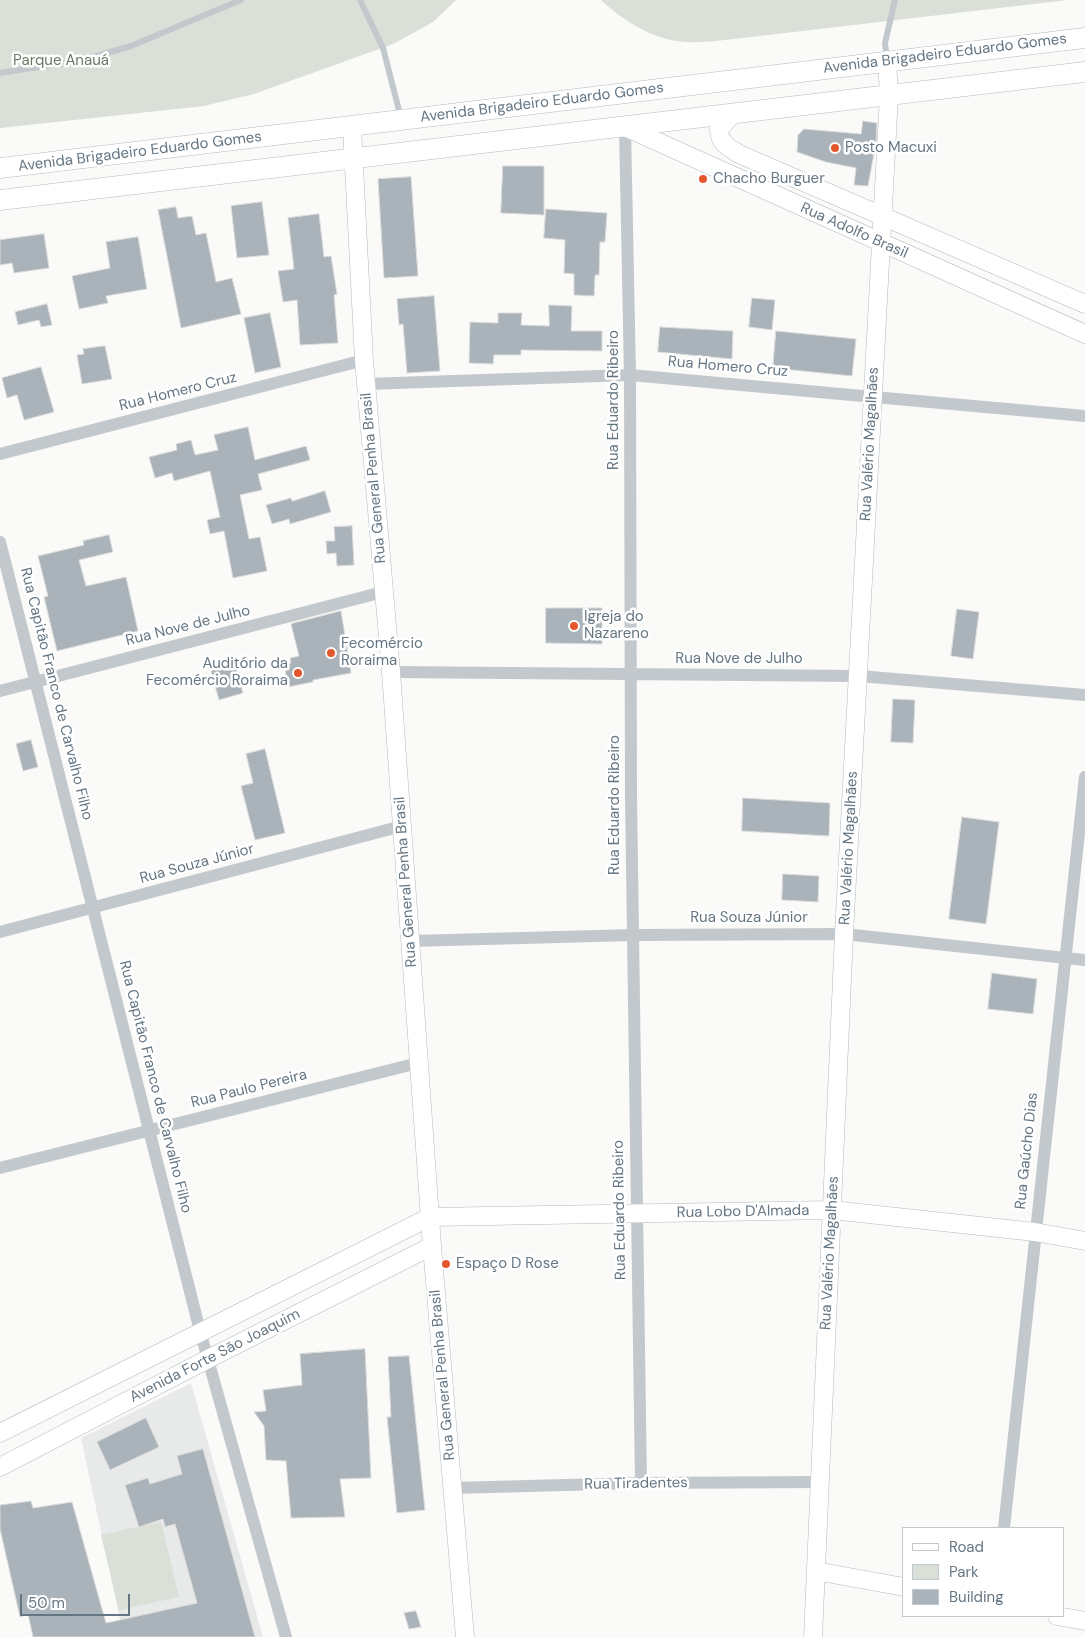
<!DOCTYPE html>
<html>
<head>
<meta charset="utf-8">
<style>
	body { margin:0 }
	#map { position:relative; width:1085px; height:1637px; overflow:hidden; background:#fafaf8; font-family:"DM Sans",sans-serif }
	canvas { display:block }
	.legend { position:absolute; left:902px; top:1527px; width:162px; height:90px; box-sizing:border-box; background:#fff; border:1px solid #c1c8cd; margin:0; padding:6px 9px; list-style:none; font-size:15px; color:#657683 }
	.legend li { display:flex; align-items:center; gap:10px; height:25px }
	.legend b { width:25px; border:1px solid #c1c8cd }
	.scale { position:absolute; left:20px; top:1594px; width:110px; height:22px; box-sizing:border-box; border:2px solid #657683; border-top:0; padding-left:6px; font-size:15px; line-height:18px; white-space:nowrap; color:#657683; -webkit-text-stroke:4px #fff; paint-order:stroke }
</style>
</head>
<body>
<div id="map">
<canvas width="1085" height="1637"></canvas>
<ul class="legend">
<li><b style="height:6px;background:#fff"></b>Road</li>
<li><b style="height:14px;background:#dadfd7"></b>Park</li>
<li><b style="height:14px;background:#aab3b9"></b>Building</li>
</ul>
<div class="scale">50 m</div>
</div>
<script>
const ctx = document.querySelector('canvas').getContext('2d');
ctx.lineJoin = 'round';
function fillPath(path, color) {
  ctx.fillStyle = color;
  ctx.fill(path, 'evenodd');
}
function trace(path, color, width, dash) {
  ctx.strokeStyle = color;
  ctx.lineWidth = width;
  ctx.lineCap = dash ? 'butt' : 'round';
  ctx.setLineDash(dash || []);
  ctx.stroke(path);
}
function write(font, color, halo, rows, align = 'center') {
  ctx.font = font + ' "DM Sans",sans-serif';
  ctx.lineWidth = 5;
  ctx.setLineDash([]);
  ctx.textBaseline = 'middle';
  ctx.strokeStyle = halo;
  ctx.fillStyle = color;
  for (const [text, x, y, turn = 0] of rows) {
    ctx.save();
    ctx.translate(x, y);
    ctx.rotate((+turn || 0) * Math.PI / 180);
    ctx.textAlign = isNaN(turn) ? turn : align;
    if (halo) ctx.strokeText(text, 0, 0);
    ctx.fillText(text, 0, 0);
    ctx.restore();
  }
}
fillPath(new Path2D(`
	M 191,1383 L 263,1637 L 125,1637 L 120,1620 L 81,1438 Z`), '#e8e9e9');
fillPath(new Path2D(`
	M 0,0 L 456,0 L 433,22 L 393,44 L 254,94 L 204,106 L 0,128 Z
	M 601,0 L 1068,0 L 725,40 C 713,41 699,43 687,42 C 655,41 623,21 601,0 Z
	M 161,1522 L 179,1597 L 119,1610 L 101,1535 Z`), '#dadfd7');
const building = new Path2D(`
	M 863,121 L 877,123 L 876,143 L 868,186 L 854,185 L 856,168 L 826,162 L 797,152 L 798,135 L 804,129 L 861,134 Z
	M 503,166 L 544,166 L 544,215 L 501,213 Z
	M 411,177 L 418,276 L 384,278 L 378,179 Z
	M 262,202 L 269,255 L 237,258 L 231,206 Z
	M 176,207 L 178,218 L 192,216 L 196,235 L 206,233 L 216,282 L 232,278 L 241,314 L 181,328 L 158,210 Z
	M 546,209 L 607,213 L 605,242 L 600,242 L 599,275 L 595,275 L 594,296 L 574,295 L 574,274 L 564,273 L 565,240 L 544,238 Z
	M 319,214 L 324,257 L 331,256 L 337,294 L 334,295 L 338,343 L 300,345 L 297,300 L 283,302 L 278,271 L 294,269 L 288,218 Z
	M 44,234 L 49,268 L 14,273 L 12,263 L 0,265 L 0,240 Z
	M 138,237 L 147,289 L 106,296 L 108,303 L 79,309 L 72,276 L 110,268 L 106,242 Z
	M 434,296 L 440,371 L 407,373 L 403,324 L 399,325 L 397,299 Z
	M 752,298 L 775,300 L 772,330 L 749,327 Z
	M 47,304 L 52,325 L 41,327 L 39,320 L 18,325 L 15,312 Z
	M 549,305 L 572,306 L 571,331 L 602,331 L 602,351 L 521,350 L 521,355 L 494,355 L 493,364 L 469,363 L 470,322 L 498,323 L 498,313 L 522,313 L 521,325 L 549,326 Z
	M 270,313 L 281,367 L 255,373 L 244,318 Z
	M 660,327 L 733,331 L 732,359 L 658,352 Z
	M 776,331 L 856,339 L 852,376 L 773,368 Z
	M 105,346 L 112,379 L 82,384 L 77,355 L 84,354 L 83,349 Z
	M 41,367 L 54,412 L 24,420 L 17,395 L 7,398 L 2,378 Z
	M 248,427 L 255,460 L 306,446 L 310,460 L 258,474 L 262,490 L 240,495 L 249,539 L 260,537 L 267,571 L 233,578 L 224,531 L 210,534 L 207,520 L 220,517 L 210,471 L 174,481 L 172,473 L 155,478 L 149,457 L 177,450 L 176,444 L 191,440 L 195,455 L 218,450 L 214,435 Z
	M 325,491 L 331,512 L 290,524 L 289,519 L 272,524 L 266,505 L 291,498 L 292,501 Z
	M 352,526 L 354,565 L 337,566 L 336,553 L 327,554 L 326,541 L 335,541 L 334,527 Z
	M 109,535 L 113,552 L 79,560 L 86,586 L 126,577 L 138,631 L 57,651 L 44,597 L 48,596 L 38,556 L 84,545 L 83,541 Z
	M 546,608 L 602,608 L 602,644 L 546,643 Z
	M 957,609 L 979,612 L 973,659 L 951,656 Z
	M 341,611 L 351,673 L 313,680 L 313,682 L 288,687 L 284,664 L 291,663 L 290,658 L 299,656 L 291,624 Z
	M 234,661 L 243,693 L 219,700 L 210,667 Z
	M 893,699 L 915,700 L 913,743 L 891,742 Z
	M 31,740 L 38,767 L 23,771 L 16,744 Z
	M 265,749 L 285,833 L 255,840 L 241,786 L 253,783 L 246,754 Z
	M 743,798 L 830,803 L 829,836 L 742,831 Z
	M 962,817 L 999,822 L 986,924 L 949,919 Z
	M 783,874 L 819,876 L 818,902 L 782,900 Z
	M 992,973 L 1037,979 L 1033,1014 L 988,1009 Z
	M 365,1349 L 371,1478 L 340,1479 L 345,1517 L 291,1518 L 286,1461 L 266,1460 L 264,1426 L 254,1412 L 266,1411 L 263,1390 L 302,1385 L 300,1354 Z
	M 409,1356 L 425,1510 L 397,1513 L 387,1417 L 391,1417 L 388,1357 Z
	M 146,1418 L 159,1447 L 110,1470 L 97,1442 Z
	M 203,1449 L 255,1637 L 33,1637 L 28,1614 L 20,1617 L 0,1529 L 0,1505 L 31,1501 L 33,1508 L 72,1502 L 106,1623 L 197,1603 L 175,1524 L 165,1527 L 163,1519 L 139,1527 L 125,1485 L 148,1478 L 150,1484 L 182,1474 L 177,1456 Z
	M 416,1611 L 421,1627 L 409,1629 L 404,1613 Z`);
fillPath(building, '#aab3b9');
trace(building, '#dcdcda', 1);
const secondary = new Path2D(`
	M 734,113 L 719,129 C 719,143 728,147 739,154 L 1085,304
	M 352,127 L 364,360 L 391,672 L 432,1246 L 465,1637
	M 625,127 L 1085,334
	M 0,1433 L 430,1217 L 832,1210 L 1035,1232 L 1085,1241
	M 0,1467 L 208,1359 L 432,1246
	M 816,1571 L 904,1587
	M 1057,1616 L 1085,1621
	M 813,1637 L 844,934 L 889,95 L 887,60`);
const primary = new Path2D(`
	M 0,168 L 1085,38
	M 0,200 L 1085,72`);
trace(secondary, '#b3babf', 19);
trace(primary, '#b5babe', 21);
trace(new Path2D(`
	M 360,0 L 383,48 L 401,118
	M 887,60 L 885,43 L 895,0
	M 0,73 L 83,60 L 131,46 L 241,0`), '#c3c8cc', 6);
trace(new Path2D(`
	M 625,127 L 630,375 L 631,797 L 641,1483
	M 366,384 L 630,375 L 1085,416
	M 0,454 L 364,360
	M 0,542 L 200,1331 L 286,1637
	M 391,672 L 859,676 L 1085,695
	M 0,691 L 383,592
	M 0,932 L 402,826
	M 411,941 L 633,935 L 844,934 L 1085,960
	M 0,1168 L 418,1063
	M 453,1488 L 641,1483 L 820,1482
	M 1004,1528 L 1085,777`), '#c3c8cc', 12);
trace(secondary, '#fff', 18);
trace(primary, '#fff', 20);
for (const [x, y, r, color] of [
	[835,148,5,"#e4572e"],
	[703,179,5,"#e4572e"],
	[574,626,5,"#e4572e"],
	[331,653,5,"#e4572e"],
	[298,673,5,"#e4572e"],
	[446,1264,5,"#e4572e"]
]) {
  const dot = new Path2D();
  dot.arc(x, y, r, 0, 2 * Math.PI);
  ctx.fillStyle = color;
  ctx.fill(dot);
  trace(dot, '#fff', 2);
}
write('15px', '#657683', '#fff', [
	["Avenida Brigadeiro Eduardo Gomes",945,54,-7],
	["Avenida Brigadeiro Eduardo Gomes",542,103,-7],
	["Avenida Brigadeiro Eduardo Gomes",140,152,-7],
	["Rua Adolfo Brasil",854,231,24],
	["Rua Homero Cruz",728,367,5],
	["Rua Homero Cruz",178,392,-14],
	["Rua Eduardo Ribeiro",614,400,-90],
	["Rua Valério Magalhães",870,444,-87],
	["Rua General Penha Brasil",374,478,-95],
	["Rua Nove de Julho",188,626,-14],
	["Rua Nove de Julho",739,659],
	["Rua Capitão Franco de Carvalho Filho",56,694,76],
	["Rua Eduardo Ribeiro",615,805,-90],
	["Rua Valério Magalhães",849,848,-87],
	["Rua Souza Júnior",197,864,-15],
	["Rua General Penha Brasil",406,882,-94],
	["Rua Souza Júnior",749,918],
	["Rua Capitão Franco de Carvalho Filho",155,1087,76],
	["Rua Paulo Pereira",249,1089,-14],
	["Rua Gaúcho Dias",1027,1151,-84],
	["Rua Eduardo Ribeiro",620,1210,-91],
	["Rua Lobo D'Almada",743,1212,-1],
	["Rua Valério Magalhães",830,1253,-87],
	["Avenida Forte São Joaquim",215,1356,-27],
	["Rua General Penha Brasil",443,1375,-95],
	["Rua Tiradentes",636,1484,-1]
]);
write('15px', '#687a64', '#fff', [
	["Parque Anauá",61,61]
]);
write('15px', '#657683', '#fff', [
	["Posto Macuxi",845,148],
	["Chacho Burguer",713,179],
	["Igreja do",584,617],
	["Nazareno",584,634],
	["Fecomércio",341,644],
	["Roraima",341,661],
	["Auditório da",288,664,"right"],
	["Fecomércio Roraima",288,681,"right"],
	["Espaço D Rose",456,1264]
], 'left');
</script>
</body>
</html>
